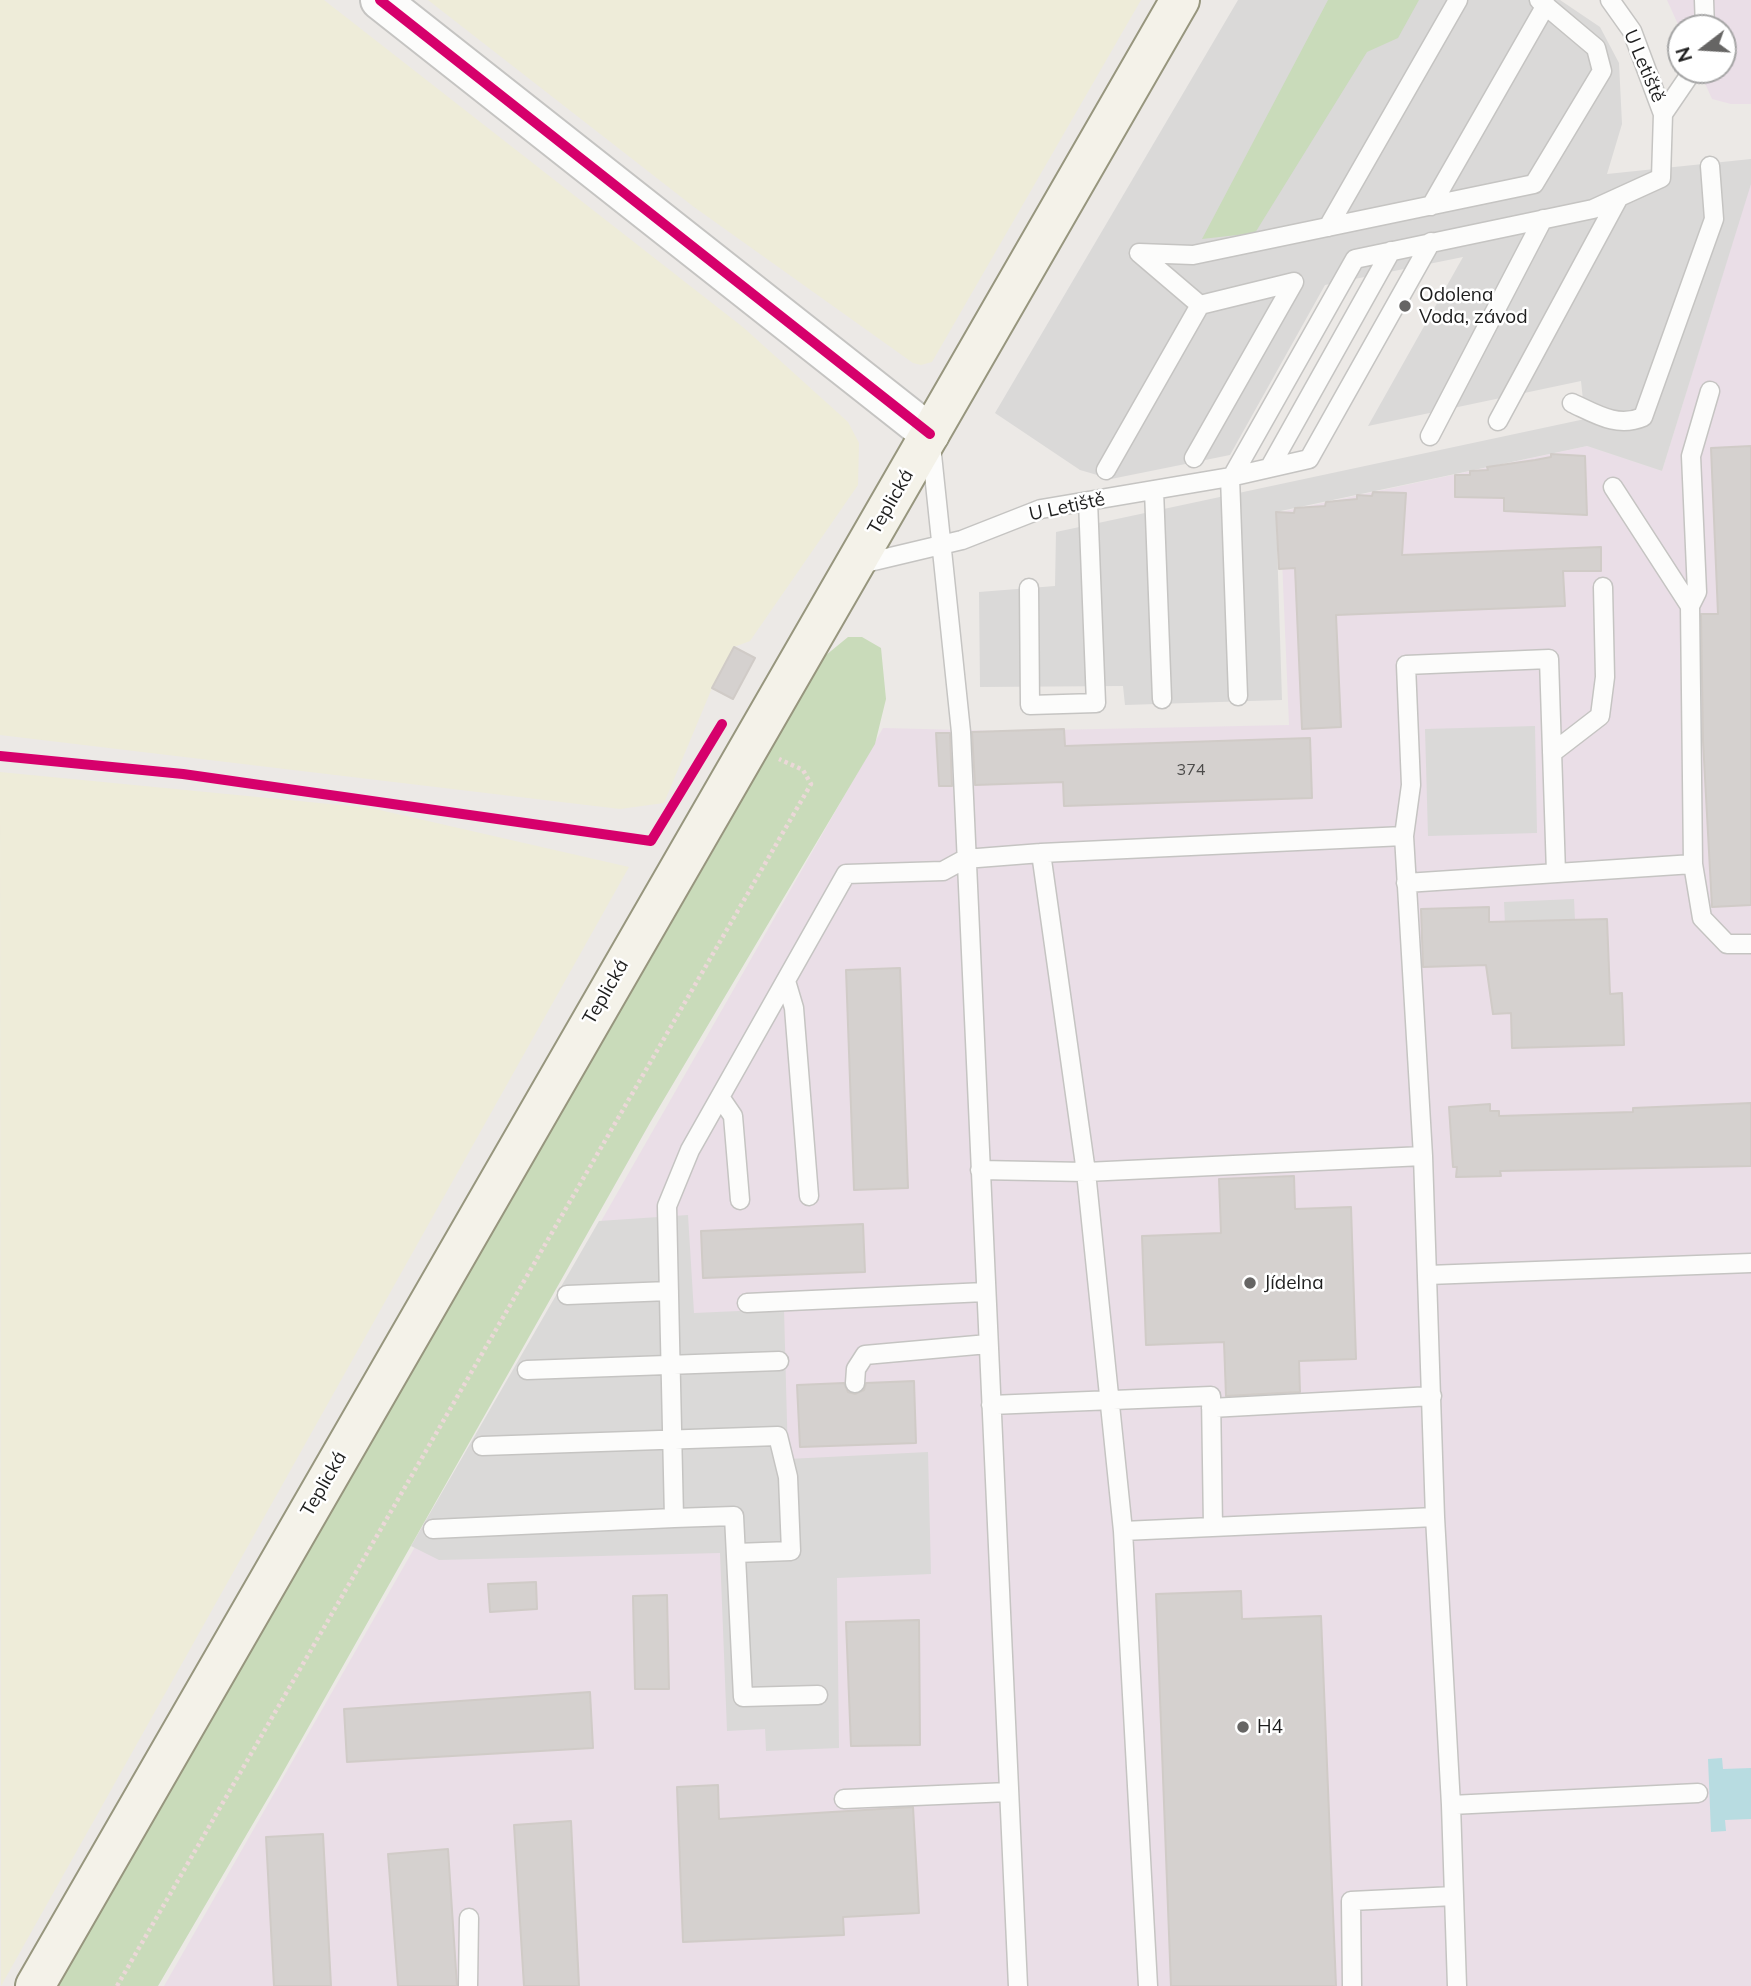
<!DOCTYPE html>
<html>
<head>
<meta charset="utf-8">
<style>
	body { margin:0 }
	#map { position:relative; width:1751px; height:1986px; overflow:hidden; background:#ece9e6; font-family:Mulish,sans-serif }
	canvas { display:block }
	.north { position:absolute; left:1667px; top:14px; width:70px; height:70px; box-sizing:border-box; background:#fff; border:2px solid #a5a5a5; border-radius:50%; rotate:253deg; font-size:19px; font-weight:700; line-height:28px; text-align:center; color:#1e1e1e }
	.north::after { content:''; display:block; margin:auto; width:24px; height:32px; background:#666564; clip-path:polygon(50% 0,100% 100%,50% 72%,0 100%) }
</style>
</head>
<body>
<div id="map">
<canvas width="1751" height="1986"></canvas>
<div class="north">N</div>
</div>
<script>
const ctx = document.querySelector('canvas').getContext('2d');
ctx.lineJoin = 'round';
function fillPath(path, color) {
  ctx.fillStyle = color;
  ctx.fill(path, 'evenodd');
}
function trace(path, color, width, dash) {
  ctx.strokeStyle = color;
  ctx.lineWidth = width;
  ctx.lineCap = dash ? 'butt' : 'round';
  ctx.setLineDash(dash || []);
  ctx.stroke(path);
}
function write(font, color, halo, rows, align = 'center') {
  ctx.font = font + ' Mulish,sans-serif';
  ctx.lineWidth = 5;
  ctx.setLineDash([]);
  ctx.textBaseline = 'middle';
  ctx.strokeStyle = halo;
  ctx.fillStyle = color;
  for (const [text, x, y, turn = 0] of rows) {
    ctx.save();
    ctx.translate(x, y);
    ctx.rotate((+turn || 0) * Math.PI / 180);
    ctx.textAlign = isNaN(turn) ? turn : align;
    if (halo) ctx.strokeText(text, 0, 0);
    ctx.fillText(text, 0, 0);
    ctx.restore();
  }
}
fillPath(new Path2D(`
	M 1667,0 L 1751,0 L 1751,104 L 1731,104 L 1712,99 L 1699,70 L 1723,70 L 1723,28 L 1681,28 L 1681,31 Z
	M 1751,181 L 1751,1986 L 164,1986 L 883,728 L 1003,731 L 1289,725 L 1280,512 L 1587,446 L 1662,471 Z`), '#eadee7');
fillPath(new Path2D(`
	M 1238,0 L 1560,0 L 1600,27 L 1619,63 L 1622,124 L 1607,174 L 1751,159 L 1751,184 L 1662,471 L 1587,446 L 1276,512 L 1282,700 L 1125,705 L 1123,686 L 980,687 L 979,592 L 1055,586 L 1056,532 L 1585,419 L 1581,381 L 1368,426 L 1463,257 L 1325,285 L 1230,455 L 1111,479 L 1080,470 L 995,413 Z
	M 1535,726 L 1537,833 L 1428,836 L 1425,729 Z
	M 1574,899 L 1575,920 L 1505,924 L 1504,902 Z
	M 688,1215 L 694,1313 L 784,1309 L 788,1459 L 928,1452 L 931,1574 L 837,1578 L 839,1748 L 766,1751 L 765,1729 L 727,1731 L 720,1553 L 439,1560 L 411,1546 L 599,1221 Z`), '#dad9d8');
fillPath(new Path2D(`
	M 0,0 L 324,0 L 744,328 L 848,422 L 859,443 L 858,485 L 750,641 L 734,647 L 712,688 L 664,803 L 620,809 L 0,735 Z
	M 428,0 L 1141,0 L 932,362 L 921,365 L 913,363 L 694,207 Z
	M 0,772 L 371,808 L 629,867 L 1,1986 Z`), '#eeecd9');
fillPath(new Path2D(`
	M 1328,0 L 1419,0 L 1398,38 L 1367,52 L 1255,233 L 1202,239 Z
	M 848,637 L 862,637 L 881,648 L 886,699 L 875,744 L 651,1121 L 278,1781 L 158,1986 L 55,1986 L 722,836 L 820,660 Z`), '#c9dbba');
fillPath(new Path2D(`
	M 1722,1758 L 1723,1769 L 1751,1768 L 1751,1819 L 1725,1820 L 1726,1831 L 1711,1832 L 1708,1759 Z`), '#b8dce1');
const building = new Path2D(`
	M 1751,446 L 1751,905 L 1712,907 L 1703,741 L 1701,614 L 1718,614 L 1711,448 Z
	M 1551,454 L 1585,456 L 1587,515 L 1504,511 L 1504,498 L 1455,497 L 1455,475 L 1470,475 L 1470,471 L 1488,470 L 1487,467 L 1535,460 L 1551,457 Z
	M 1373,492 L 1406,493 L 1402,555 L 1601,547 L 1601,571 L 1563,571 L 1565,606 L 1336,615 L 1341,727 L 1302,729 L 1295,568 L 1279,569 L 1276,512 L 1294,513 L 1295,508 L 1325,506 L 1326,502 L 1357,499 L 1357,495 L 1372,496 Z
	M 734,647 L 755,658 L 733,699 L 712,688 Z
	M 1064,729 L 1065,746 L 1310,738 L 1312,798 L 1064,806 L 1063,782 L 975,785 L 972,732 Z
	M 936,733 L 950,733 L 952,786 L 939,786 Z
	M 1489,907 L 1489,922 L 1607,919 L 1610,994 L 1622,993 L 1624,1045 L 1512,1048 L 1511,1013 L 1493,1014 L 1486,965 L 1423,967 L 1421,909 Z
	M 900,968 L 908,1188 L 854,1190 L 846,970 Z
	M 1751,1103 L 1751,1166 L 1500,1171 L 1501,1176 L 1456,1177 L 1457,1167 L 1453,1167 L 1449,1107 L 1490,1104 L 1490,1111 L 1499,1111 L 1499,1116 L 1633,1112 L 1633,1108 Z
	M 1294,1176 L 1295,1209 L 1351,1207 L 1356,1359 L 1299,1361 L 1300,1392 L 1226,1396 L 1224,1342 L 1146,1345 L 1142,1236 L 1221,1233 L 1219,1179 Z
	M 863,1224 L 865,1272 L 703,1278 L 701,1231 Z
	M 914,1381 L 916,1443 L 800,1447 L 797,1385 L 844,1383 L 848,1392 L 855,1394 L 864,1390 L 866,1383 Z
	M 536,1582 L 537,1609 L 490,1612 L 488,1584 Z
	M 1241,1591 L 1242,1619 L 1321,1616 L 1336,1986 L 1171,1986 L 1156,1594 Z
	M 667,1595 L 669,1689 L 635,1689 L 633,1596 Z
	M 919,1620 L 920,1745 L 851,1746 L 846,1622 Z
	M 590,1692 L 593,1748 L 347,1762 L 344,1709 Z
	M 718,1785 L 719,1819 L 913,1807 L 919,1913 L 843,1917 L 844,1935 L 683,1942 L 677,1787 Z
	M 571,1821 L 579,1986 L 524,1986 L 514,1825 Z
	M 323,1834 L 331,1986 L 274,1986 L 266,1837 Z
	M 448,1849 L 457,1986 L 398,1986 L 388,1854 Z`);
fillPath(building, '#d5d1cf');
trace(building, '#d0cbc7', 2);
const service = new Path2D(`
	M 1704,0 L 1705,28
	M 1663,114 L 1693,70
	M 1431,206 L 1546,5
	M 1328,227 L 1458,0
	M 1572,403 C 1596,414 1617,428 1643,417 L 1714,219 L 1710,166
	M 1498,421 L 1618,199
	M 1430,436 L 1543,219
	M 931,445 L 961,732 L 1018,1986
	M 1194,458 L 1294,282 L 1200,305
	M 1270,467 L 1391,251
	M 1106,470 L 1200,305 L 1139,253 L 1193,255 L 1534,184 L 1602,71 L 1596,48 L 1539,0
	M 1233,475 L 1355,259 L 1593,209 L 1661,178 L 1663,114 L 1632,31 L 1610,0
	M 1230,477 L 1238,696
	M 1613,487 L 1690,606 L 1693,864 L 1702,918 L 1727,944 L 1751,944
	M 1154,490 L 1162,699
	M 857,565 L 962,540 L 1041,509 L 1230,477 L 1309,459 L 1431,242
	M 1029,588 L 1030,705 L 1096,703 L 1088,501
	M 1690,606 L 1697,592 L 1691,456 L 1710,391
	M 1552,753 L 1600,716 L 1605,677 L 1603,587
	M 1404,836 L 1411,785 L 1406,665 L 1549,659 L 1556,873
	M 1041,853 L 1086,1172 L 1123,1531 L 1148,1986
	M 1406,883 L 1693,864
	M 786,981 L 794,1008 L 809,1196
	M 720,1097 L 733,1116 L 740,1200
	M 980,1170 L 1086,1172 L 1423,1156
	M 1428,1275 L 1751,1263
	M 567,1295 L 669,1291
	M 747,1303 L 985,1292
	M 527,1370 L 779,1361
	M 855,1383 L 856,1369 L 865,1355 L 988,1344
	M 991,1405 L 1211,1396 L 1213,1527
	M 1211,1408 L 1432,1396
	M 482,1446 L 778,1436 L 788,1477 L 791,1551 L 736,1553
	M 674,1518 L 734,1516 L 743,1697 L 818,1695
	M 433,1529 L 674,1518 L 667,1206 L 690,1150 L 846,874 L 943,871 L 965,859 L 1041,853 L 1404,836 L 1423,1156 L 1435,1517 L 1451,1805 L 1457,1986
	M 1123,1531 L 1435,1517
	M 844,1799 L 1009,1792
	M 1451,1805 L 1698,1793
	M 468,1986 L 469,1918
	M 1352,1986 L 1351,1901 L 1454,1896`);
const tertiary = new Path2D(`
	M 380,0 L 930,434`);
const secondary = new Path2D(`
	M 35,1986 L 1180,0`);
trace(service, '#c5c4c2', 21);
trace(tertiary, '#c5c4c2', 42);
trace(secondary, '#97967e', 42);
trace(new Path2D(`
	M 117,1986 L 811,784 L 803,770 L 779,759`), '#ebd8d8', 4.5, [3.5, 3.5]);
trace(service, '#fcfcfb', 18);
trace(tertiary, '#fcfcfb', 38);
trace(secondary, '#f4f2e9', 38);
trace(new Path2D(`
	M 380,0 L 930,434
	M 0,756 L 183,774 L 651,841 L 722,724`), '#d6006c', 10);
for (const [x, y, r, color] of [
	[1405,306,7,"#666564"],
	[1250,1283,7,"#666564"],
	[1243,1727,7,"#666564"]
]) {
  const dot = new Path2D();
  dot.arc(x, y, r, 0, 2 * Math.PI);
  ctx.fillStyle = color;
  ctx.fill(dot);
  trace(dot, '#fff', 2.5);
}
write('16px', '#4c4b4a', null, [
	["374",1191,770]
]);
write('19px', '#1e1e1e', '#fff', [
	["U Letiště",1644,66,67],
	["Teplická",891,502,-60],
	["U Letiště",1067,507,-12],
	["Teplická",606,992,-60],
	["Teplická",324,1484,-60]
]);
write('19px', '#1e1e1e', '#fff', [
	["Odolena",1419,295],
	["Voda, závod",1419,317],
	["Jídelna",1264,1283],
	["H4",1257,1727]
], 'left');
</script>
</body>
</html>
